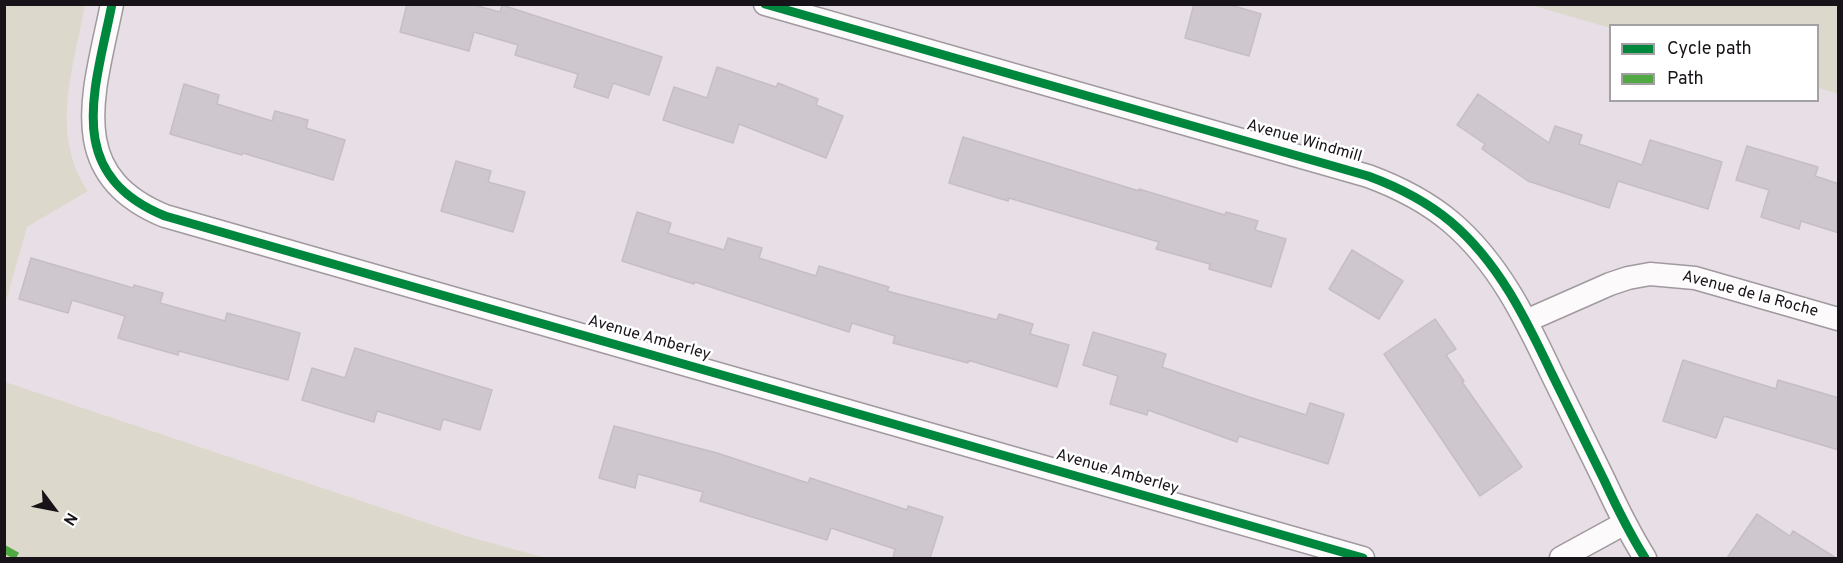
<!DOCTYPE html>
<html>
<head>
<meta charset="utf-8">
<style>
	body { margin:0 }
	#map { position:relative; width:1843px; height:563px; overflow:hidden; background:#e8dee6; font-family:Overpass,sans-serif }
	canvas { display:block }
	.frame { position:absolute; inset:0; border:6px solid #181318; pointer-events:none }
	.legend { position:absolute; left:1609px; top:24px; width:210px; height:78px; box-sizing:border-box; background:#fff; border:2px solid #a3a1a3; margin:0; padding:8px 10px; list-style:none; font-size:18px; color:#181318 }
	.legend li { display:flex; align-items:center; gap:12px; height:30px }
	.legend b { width:30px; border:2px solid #a3a1a3 }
	.north { position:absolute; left:24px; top:479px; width:60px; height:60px; -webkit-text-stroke:4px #fff; paint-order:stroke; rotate:122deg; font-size:16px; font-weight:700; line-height:24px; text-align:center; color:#181318 }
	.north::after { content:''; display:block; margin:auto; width:21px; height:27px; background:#181318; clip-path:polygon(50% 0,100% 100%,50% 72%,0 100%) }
</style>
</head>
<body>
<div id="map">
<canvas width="1843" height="563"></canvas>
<div class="frame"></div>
<ul class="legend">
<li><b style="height:8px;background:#00873e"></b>Cycle path</li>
<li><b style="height:8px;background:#52a842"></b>Path</li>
</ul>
<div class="north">N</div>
</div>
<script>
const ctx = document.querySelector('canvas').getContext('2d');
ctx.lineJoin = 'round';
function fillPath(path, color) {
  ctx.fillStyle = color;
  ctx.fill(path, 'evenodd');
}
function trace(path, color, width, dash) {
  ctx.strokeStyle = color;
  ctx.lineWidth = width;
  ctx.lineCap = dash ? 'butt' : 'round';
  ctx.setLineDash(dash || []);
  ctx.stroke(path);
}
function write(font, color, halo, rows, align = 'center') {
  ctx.font = font + ' Overpass,sans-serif';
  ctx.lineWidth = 5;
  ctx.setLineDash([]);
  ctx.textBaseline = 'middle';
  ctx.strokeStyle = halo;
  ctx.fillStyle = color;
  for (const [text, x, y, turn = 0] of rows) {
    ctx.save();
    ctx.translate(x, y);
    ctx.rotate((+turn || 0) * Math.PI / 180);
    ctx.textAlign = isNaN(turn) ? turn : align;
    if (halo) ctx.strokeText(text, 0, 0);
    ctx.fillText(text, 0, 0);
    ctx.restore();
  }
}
fillPath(new Path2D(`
	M 5,4 L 85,5 C 74,67 49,134 88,191 L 27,227 L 5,305 Z
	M 1531,5 L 1838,5 L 1838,94 L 1818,88 L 1818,26 L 1610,26 L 1610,28 Z
	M 5,382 L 466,536 L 546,558 L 5,558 Z`), '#dcd9cc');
const building = new Path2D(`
	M 407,4 L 470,4 L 500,12 L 502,5 L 662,57 L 649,95 L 613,83 L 608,98 L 574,87 L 578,74 L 515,55 L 518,45 L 474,32 L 469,51 L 400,32 Z
	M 1194,4 L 1227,4 L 1261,14 L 1249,56 L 1185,38 Z
	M 717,67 L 776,87 L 778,83 L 818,99 L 816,105 L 843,116 L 826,158 L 739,124 L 733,143 L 663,120 L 674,87 L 707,98 Z
	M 184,84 L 219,95 L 217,104 L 272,121 L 275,111 L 308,120 L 306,128 L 345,140 L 333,180 L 243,153 L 242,155 L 170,134 Z
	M 1478,94 L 1549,143 L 1555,126 L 1582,135 L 1579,144 L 1642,165 L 1650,140 L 1722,162 L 1708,209 L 1618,181 L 1609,208 L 1528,181 L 1482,149 L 1485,144 L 1457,125 Z
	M 963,137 L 1139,191 L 1139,189 L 1225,215 L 1226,212 L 1258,221 L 1255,230 L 1286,239 L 1271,287 L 1209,269 L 1210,264 L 1156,249 L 1159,242 L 1009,198 L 1008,201 L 949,183 Z
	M 1747,146 L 1818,167 L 1815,176 L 1839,184 L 1839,233 L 1801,221 L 1799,229 L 1761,217 L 1769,190 L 1736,180 Z
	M 456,161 L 491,171 L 488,182 L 525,192 L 513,232 L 441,211 Z
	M 637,212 L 671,223 L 668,233 L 724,250 L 728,238 L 762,248 L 759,258 L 816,276 L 819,266 L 889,287 L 887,291 L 997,320 L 999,314 L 1033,324 L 1030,334 L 1069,345 L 1057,387 L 968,360 L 968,363 L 893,343 L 895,336 L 852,323 L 849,332 L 695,282 L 694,284 L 622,261 Z
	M 1352,250 L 1403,281 L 1379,319 L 1329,289 Z
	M 31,258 L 133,288 L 134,285 L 163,293 L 160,303 L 225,321 L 227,313 L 300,333 L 288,380 L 179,351 L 178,355 L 118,338 L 125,316 L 72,300 L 68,313 L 19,299 Z
	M 1435,319 L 1456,349 L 1446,355 L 1464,381 L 1462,382 L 1522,467 L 1480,496 L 1384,354 Z
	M 1093,332 L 1166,354 L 1162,367 L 1249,397 L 1306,415 L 1310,403 L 1344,414 L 1328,464 L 1239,436 L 1237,442 L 1148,410 L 1147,415 L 1110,404 L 1118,376 L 1083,365 Z
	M 355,348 L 492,390 L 480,430 L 443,419 L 440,430 L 377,411 L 374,422 L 302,400 L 312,368 L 345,378 Z
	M 1683,360 L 1776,389 L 1778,380 L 1839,398 L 1839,450 L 1724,416 L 1716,438 L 1663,421 Z
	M 614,426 L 717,453 L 808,483 L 810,478 L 907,510 L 908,506 L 943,517 L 930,558 L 893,558 L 895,549 L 831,528 L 827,540 L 700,501 L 703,492 L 638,474 L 635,488 L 599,478 Z
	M 1757,514 L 1790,536 L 1793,531 L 1836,558 L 1727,558 Z`);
fillPath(building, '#cfc7ce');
trace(building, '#c5bec4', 1.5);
const street = new Path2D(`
	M 112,4 C 95,90 62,174 165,216 L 1363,558
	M 765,4 L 1368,176 C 1398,187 1426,201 1451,222 C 1498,262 1525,317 1551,372 C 1569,408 1587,445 1605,482 C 1617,508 1630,534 1645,558
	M 1526,321 L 1610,284 L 1628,278 L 1650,274 L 1695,278 L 1838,319
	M 1561,558 L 1625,523`);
trace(street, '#a0999f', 25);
trace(street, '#fcfafb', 22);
trace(new Path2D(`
	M 4,549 L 20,558`), '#52a842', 8, [15, 8]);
trace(new Path2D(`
	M 112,4 C 95,90 62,174 165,216 L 1363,558
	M 765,4 L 1368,176 C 1398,187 1426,201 1451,222 C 1498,262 1525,317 1551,372 C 1569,408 1587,445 1605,482 C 1617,508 1630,534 1645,558`), '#00873e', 9);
write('16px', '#181318', '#fff', [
	["Avenue Windmill",1304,142,16],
	["Avenue de la Roche",1750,295,15],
	["Avenue Amberley",649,339,16],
	["Avenue Amberley",1117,473,16]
]);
</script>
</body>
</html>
